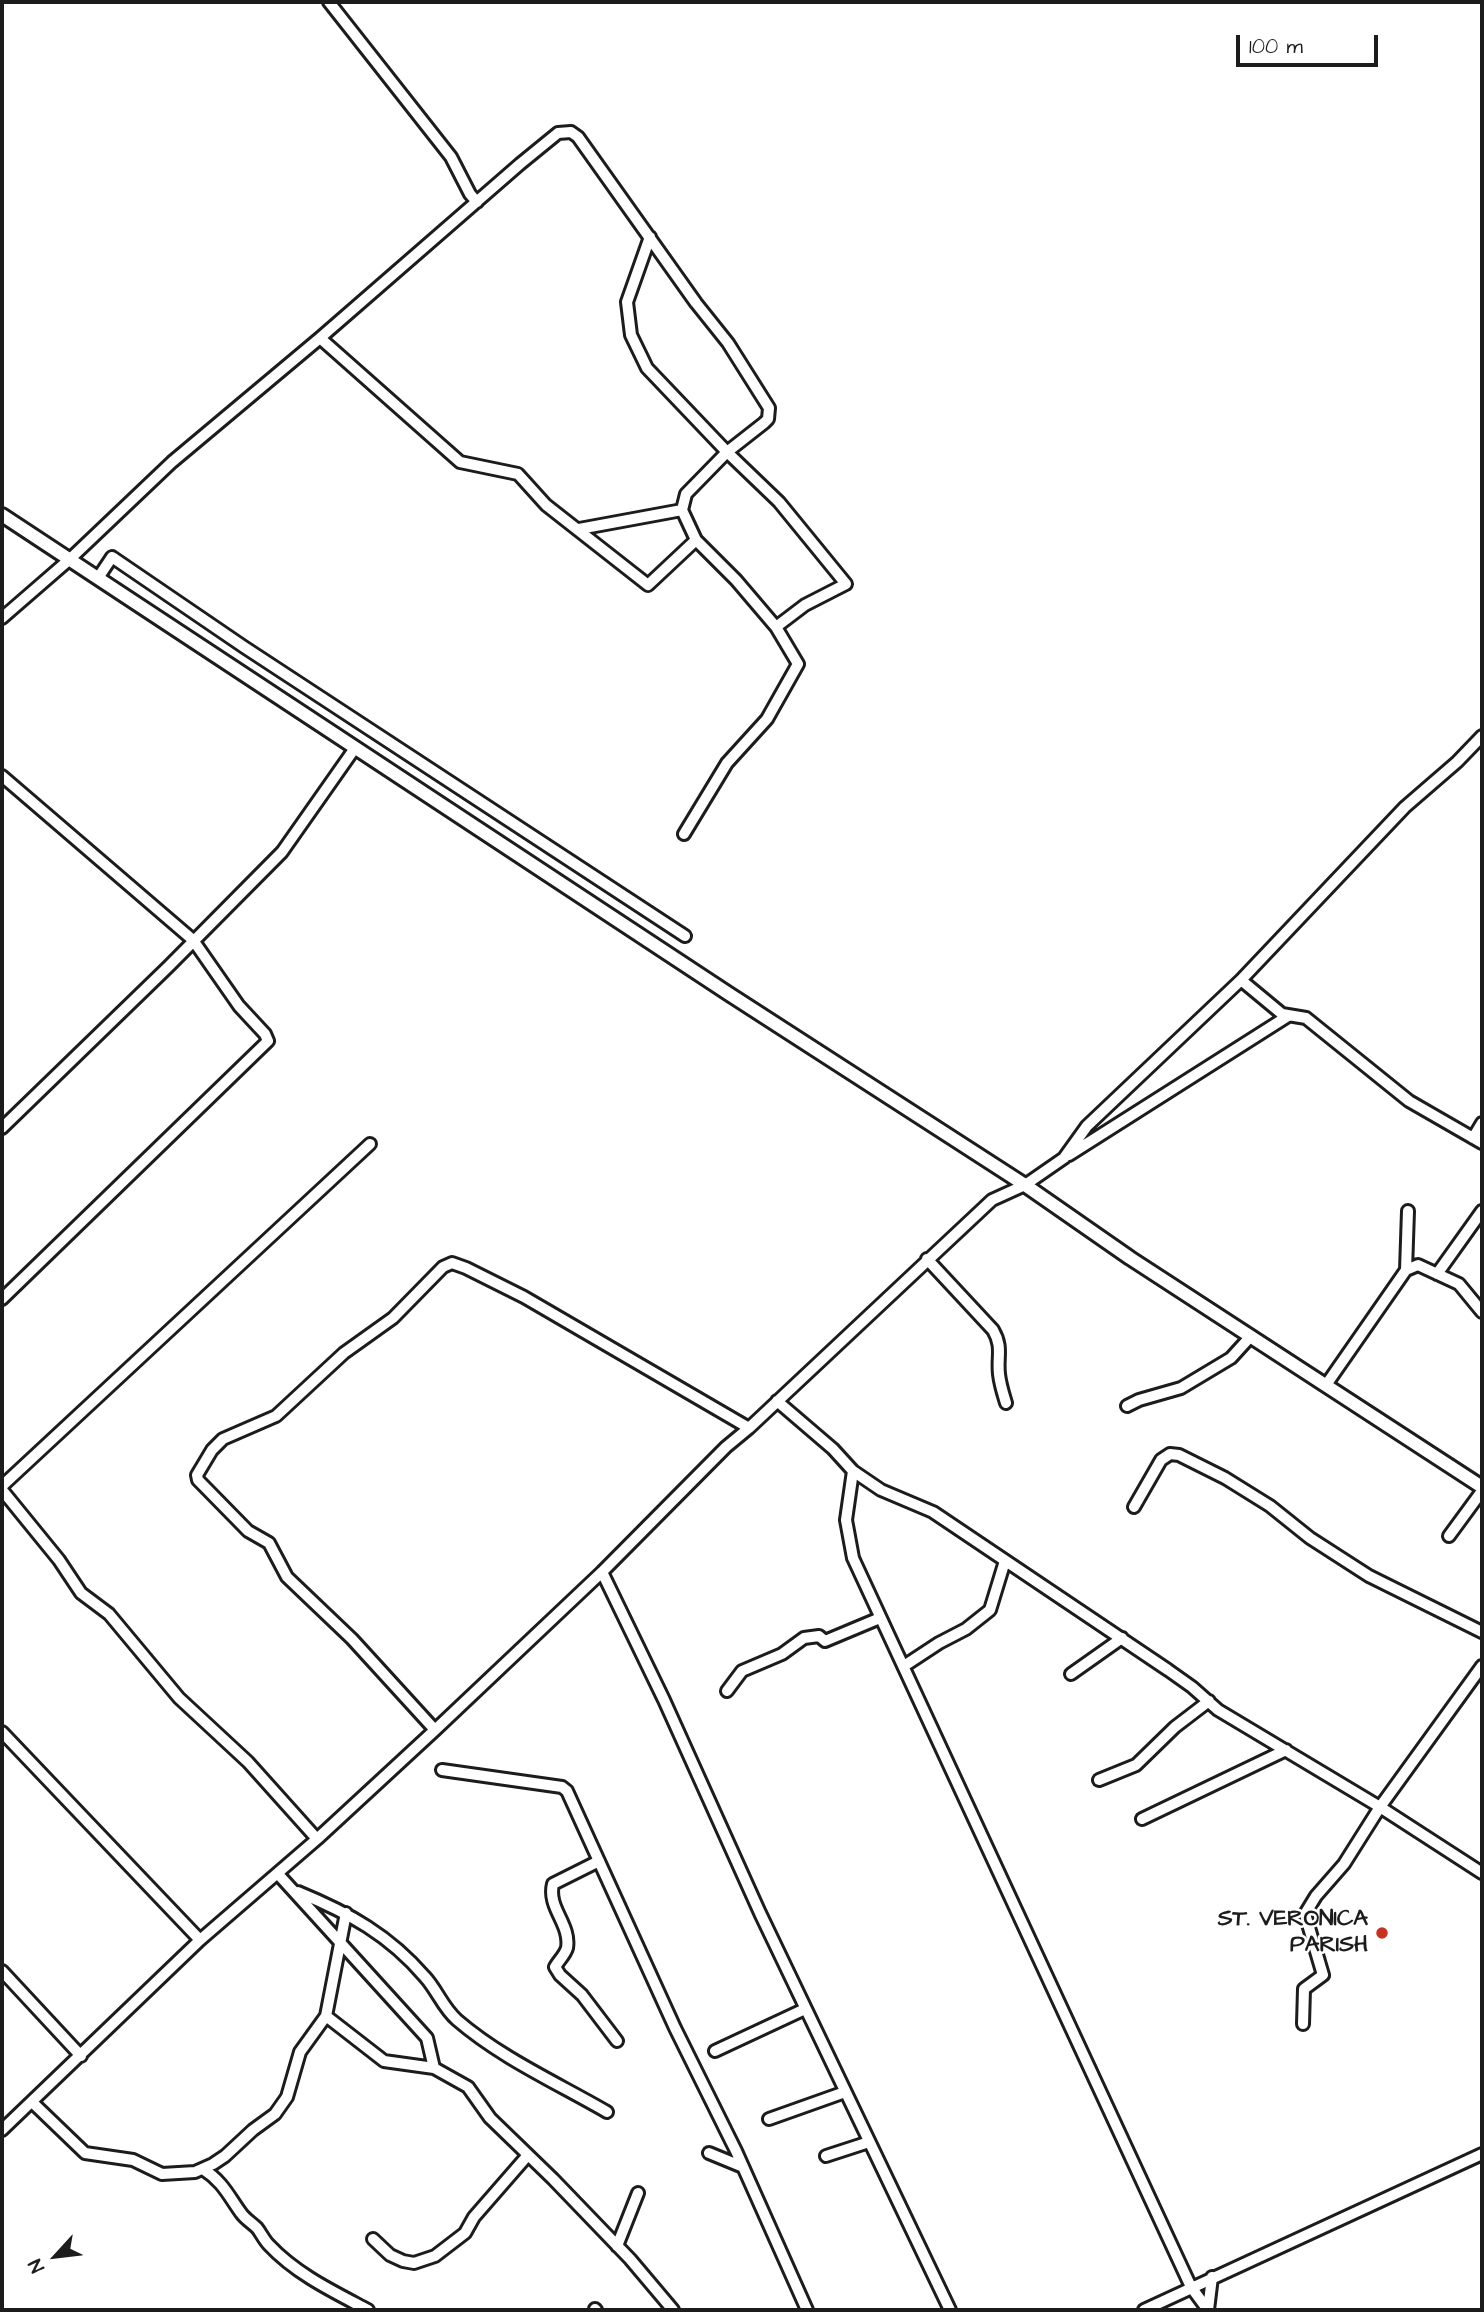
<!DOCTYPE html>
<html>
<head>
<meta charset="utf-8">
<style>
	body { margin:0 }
	#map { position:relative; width:1484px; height:2312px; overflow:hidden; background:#fff; font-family:"Architects Daughter",sans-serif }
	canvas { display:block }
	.frame { position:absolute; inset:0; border:4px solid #1c1c1c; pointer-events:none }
	.north { position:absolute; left:21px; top:2221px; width:70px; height:70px; -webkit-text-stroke:5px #fff; paint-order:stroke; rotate:243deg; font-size:19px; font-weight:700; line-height:28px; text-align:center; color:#1c1c1c }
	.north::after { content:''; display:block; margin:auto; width:24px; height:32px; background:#1c1c1c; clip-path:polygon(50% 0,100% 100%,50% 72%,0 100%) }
	.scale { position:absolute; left:1236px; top:35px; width:142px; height:32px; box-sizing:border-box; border:4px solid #1c1c1c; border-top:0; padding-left:9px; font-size:21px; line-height:24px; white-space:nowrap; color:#1c1c1c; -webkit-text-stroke:5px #fff; paint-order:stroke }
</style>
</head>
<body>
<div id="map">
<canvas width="1484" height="2312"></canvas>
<div class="frame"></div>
<div class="north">N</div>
<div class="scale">100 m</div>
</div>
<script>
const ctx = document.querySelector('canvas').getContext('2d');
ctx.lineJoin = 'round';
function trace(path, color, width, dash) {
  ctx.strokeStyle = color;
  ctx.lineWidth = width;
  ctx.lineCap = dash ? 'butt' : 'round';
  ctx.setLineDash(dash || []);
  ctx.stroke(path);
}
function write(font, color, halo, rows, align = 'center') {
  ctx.font = font + ' "Architects Daughter",sans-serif';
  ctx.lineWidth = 5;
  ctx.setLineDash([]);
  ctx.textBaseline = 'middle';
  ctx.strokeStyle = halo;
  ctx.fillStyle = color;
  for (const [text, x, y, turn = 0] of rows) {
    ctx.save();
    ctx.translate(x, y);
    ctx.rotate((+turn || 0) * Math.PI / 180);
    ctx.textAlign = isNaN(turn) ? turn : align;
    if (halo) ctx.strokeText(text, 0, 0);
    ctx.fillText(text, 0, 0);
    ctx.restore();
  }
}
const minor = new Path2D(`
	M 329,2 L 451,157 L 470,194 L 477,202
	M 650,237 L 627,302 L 631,335 L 647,368 L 727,452 L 779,502 L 846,584 L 805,605 L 776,627
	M 320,338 L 460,462 L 518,474 L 546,505 L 648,585 L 696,540
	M 579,529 L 682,510
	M 98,578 L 112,557 L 244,647 L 685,936
	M 2,618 L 70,559 L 172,462 L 320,338 L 520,164 L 558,133 L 571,132 L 578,137 L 696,303 L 728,343 L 769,408 L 768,419 L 764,423 L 727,452 L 686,494 L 682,510 L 696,540 L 736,580 L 776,627 L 798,664 L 767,719 L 727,763 L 684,834
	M 2,776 L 193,940 L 239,1006 L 265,1034 L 268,1041 L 2,1299
	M 1241,980 L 1282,1014 L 1306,1018 L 1409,1101 L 1482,1143
	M 2,1128 L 169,966 L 282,852 L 355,748
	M 1473,1138 L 1482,1123
	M 1069,1155 L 1288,1016
	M 927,1259 L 993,1330 C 1003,1347 997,1356 999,1374 C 1000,1384 1003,1393 1006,1403
	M 1406,1270 L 1408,1211
	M 1437,1274 L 1482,1211
	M 1326,1385 L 1406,1270 L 1418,1265 L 1459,1284 L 1482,1312
	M 777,1401 L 833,1449 L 853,1471 L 881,1490 L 933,1512 L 1168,1670 L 1192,1687 L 1218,1710 L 1380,1807 L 1482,1873
	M 1127,1406 L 1139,1400 L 1181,1388 L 1231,1358 L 1251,1336
	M 853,1471 L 846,1520 L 853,1558 L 1191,2287 L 1208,2310
	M 2,1486 L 370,1144
	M 2,1490 L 59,1560 L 81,1593 L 109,1614 L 179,1698 L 248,1762 L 317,1839
	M 1134,1507 L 1161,1460 L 1170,1454 L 1179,1455 L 1225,1478 L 1270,1506 L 1310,1538 L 1369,1576 L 1482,1632
	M 1449,1536 L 1482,1491
	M 602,1572 L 664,1700 L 760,1913 L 950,2310
	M 904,1666 L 939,1643 L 966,1629 L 990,1610 L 1005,1561
	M 1071,1674 L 1122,1638
	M 727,1691 L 742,1671 L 782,1654 L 804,1638 L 819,1636 L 825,1641 L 880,1618
	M 435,1730 L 352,1639 L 287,1577 L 269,1543 L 248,1531 L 198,1480 L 197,1475 L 212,1450 L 223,1439 L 276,1416 L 344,1353 L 393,1318 L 443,1267 L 452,1263 L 466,1268 L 524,1297 L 749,1428
	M 2,1732 L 200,1940
	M 442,1770 L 562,1787 L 567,1791 L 675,2028 L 736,2151 L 807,2310
	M 1099,1780 L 1136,1765 L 1175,1727 L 1209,1701
	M 1142,1819 L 1286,1750
	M 599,1861 L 553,1884 C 547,1908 571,1924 567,1948 C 565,1955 559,1960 555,1967 L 560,1975 L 582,1995 L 617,2041
	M 278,1874 L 427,2038 L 434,2068 L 468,2087 L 490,2118 L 553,2179 L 630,2259 L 673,2310
	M 298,1892 C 349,1913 389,1935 425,1977 C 437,1990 443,2008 457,2020 C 501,2058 557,2083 607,2112
	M 2,1971 L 81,2056
	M 326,2016 L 384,2061 L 434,2068
	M 1303,2024 L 1304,1989 L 1323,1975 L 1305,1914 L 1316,1896 L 1344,1864 L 1380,1807 L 1482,1666
	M 715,2051 L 805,2009
	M 32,2102 L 85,2153 L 133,2160 L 162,2174 L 195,2172 L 213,2164 L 225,2156 L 253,2130 L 275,2114 L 287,2097 L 300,2052 L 326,2016 L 346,1913
	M 769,2119 L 845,2092
	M 2,2130 L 200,1940 L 317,1839 L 435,1730 L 602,1572 L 726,1447 L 749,1428 L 992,1200 L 1025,1185 L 1064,1158 L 1087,1126 L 1241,980 L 1405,807 L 1457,762 L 1482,736
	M 709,2153 L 743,2167
	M 826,2156 L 869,2142
	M 203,2169 C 223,2182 228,2195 241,2213 C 245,2219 252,2223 257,2228 C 261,2233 264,2240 269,2245 C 296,2274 334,2292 368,2310
	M 373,2239 L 390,2255 L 403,2261 L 414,2263 L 435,2256 L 465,2233 L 474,2217 L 528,2155
	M 617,2246 L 638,2193
	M 595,2309 L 596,2310
	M 1144,2310 L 1482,2154
	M 1208,2310 L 1212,2277`);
const tertiary = new Path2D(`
	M 2,515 L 729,994 L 1025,1185 L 1130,1258 L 1482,1487`);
trace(minor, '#1c1c1c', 16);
trace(tertiary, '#1c1c1c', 18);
trace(minor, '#fff', 10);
trace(tertiary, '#fff', 12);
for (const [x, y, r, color] of [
	[1382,1933,7,"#c8321e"]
]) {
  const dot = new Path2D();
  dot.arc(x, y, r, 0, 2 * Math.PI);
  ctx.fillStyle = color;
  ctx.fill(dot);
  trace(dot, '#fff', 2.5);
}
write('bold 23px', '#1c1c1c', '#fff', [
	["ST. VERONICA",1368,1920],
	["PARISH",1368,1946]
], 'right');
</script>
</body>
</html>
